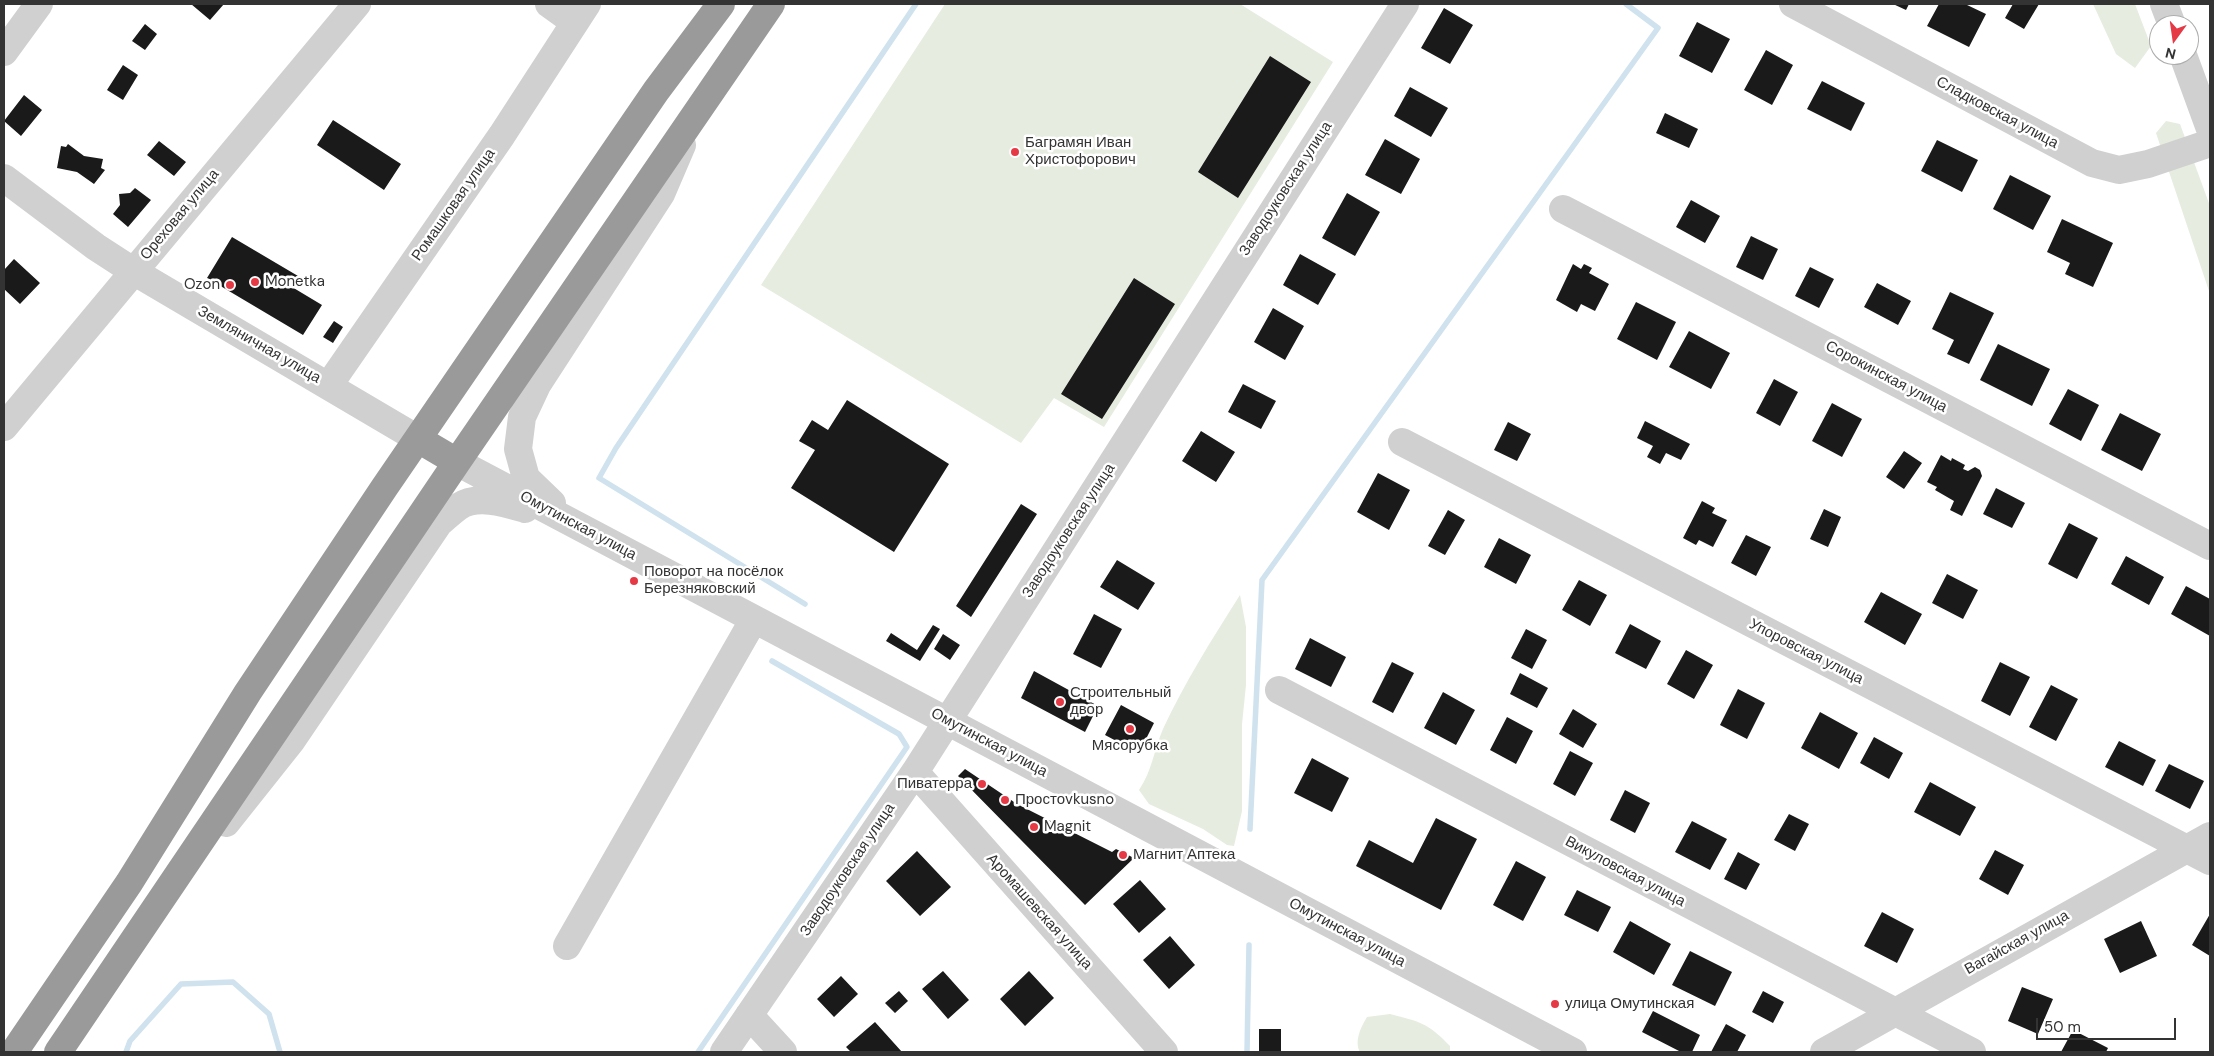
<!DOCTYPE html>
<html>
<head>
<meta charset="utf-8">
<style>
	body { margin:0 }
	#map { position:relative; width:2214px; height:1056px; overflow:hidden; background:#fff; font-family:"DM Sans",sans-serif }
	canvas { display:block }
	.frame { position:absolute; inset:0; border:5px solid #333; pointer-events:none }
	.north { position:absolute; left:2149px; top:15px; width:50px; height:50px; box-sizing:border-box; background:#fff; border:1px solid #adadad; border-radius:50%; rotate:194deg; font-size:14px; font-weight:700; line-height:20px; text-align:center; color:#333 }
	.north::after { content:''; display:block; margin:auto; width:18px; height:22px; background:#e63946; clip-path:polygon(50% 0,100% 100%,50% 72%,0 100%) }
	.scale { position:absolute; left:2036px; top:1018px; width:140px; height:22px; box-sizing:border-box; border:2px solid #333; border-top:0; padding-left:6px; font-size:15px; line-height:18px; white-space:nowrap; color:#333; -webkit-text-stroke:4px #fff; paint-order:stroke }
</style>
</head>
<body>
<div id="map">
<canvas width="2214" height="1056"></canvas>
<div class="frame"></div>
<div class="north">N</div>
<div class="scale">50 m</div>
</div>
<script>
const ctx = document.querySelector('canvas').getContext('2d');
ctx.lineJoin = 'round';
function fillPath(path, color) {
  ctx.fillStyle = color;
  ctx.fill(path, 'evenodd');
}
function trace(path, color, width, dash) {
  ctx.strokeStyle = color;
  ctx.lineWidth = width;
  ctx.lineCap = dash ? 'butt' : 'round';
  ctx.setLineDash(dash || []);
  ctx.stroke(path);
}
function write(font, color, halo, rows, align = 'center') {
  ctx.font = font + ' "DM Sans",sans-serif';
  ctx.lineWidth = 5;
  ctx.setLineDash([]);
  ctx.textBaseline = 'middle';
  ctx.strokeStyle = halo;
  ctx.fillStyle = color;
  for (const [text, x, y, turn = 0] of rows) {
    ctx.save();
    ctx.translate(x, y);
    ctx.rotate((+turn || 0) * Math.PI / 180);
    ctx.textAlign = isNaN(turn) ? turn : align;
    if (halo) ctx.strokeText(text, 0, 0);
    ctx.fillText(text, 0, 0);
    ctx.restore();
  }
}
fillPath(new Path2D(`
	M 945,4 L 1240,4 L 1333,62 L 1104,427 L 1054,398 L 1021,443 L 761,285 Z
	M 2093,4 L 2135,4 L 2151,46 L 2135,68 L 2116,54 Z
	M 2166,121 L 2180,124 L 2210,206 L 2210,294 L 2156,133 Z
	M 1240,595 L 1246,627 L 1246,685 L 1242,724 L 1242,811 L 1234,846 L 1227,845 L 1203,829 L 1149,804 L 1139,790 C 1152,771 1154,750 1163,729 C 1185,682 1212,639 1240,595 Z
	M 1390,1014 C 1421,1022 1428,1023 1450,1046 L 1450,1052 L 1360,1052 C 1354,1041 1361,1027 1367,1017 Z`), '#e6ecdf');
trace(new Path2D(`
	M 805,604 L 599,478 L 616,448 L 916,4
	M 1250,829 L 1262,580 L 1658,28 L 1626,4
	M 126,1052 L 130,1041 L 181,984 L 233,982 L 269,1014 L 280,1052
	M 698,1052 L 907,747 L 899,734 L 772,661
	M 1247,1052 L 1249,945`), '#cfe2ee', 5.5);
fillPath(new Path2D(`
	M 191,4 L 224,4 L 210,20 Z
	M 1893,4 L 1909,4 L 1906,10 Z
	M 1939,4 L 1965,4 L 1986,14 L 1969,47 L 1927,26 Z
	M 2013,4 L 2039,4 L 2024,29 L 2005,18 Z
	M 1444,8 L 1473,25 L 1450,64 L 1421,48 Z
	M 1697,22 L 1730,39 L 1712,73 L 1679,56 Z
	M 145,24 L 157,34 L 145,50 L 132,41 Z
	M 1766,50 L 1793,65 L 1772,105 L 1744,90 Z
	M 1270,56 L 1311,82 L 1238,198 L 1198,172 Z
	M 123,65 L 138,75 L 123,100 L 107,90 Z
	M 1822,81 L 1865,103 L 1851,131 L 1807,109 Z
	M 1410,87 L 1448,108 L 1431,137 L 1394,116 Z
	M 24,95 L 42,110 L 21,136 L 4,121 Z
	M 1665,113 L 1698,129 L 1689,148 L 1656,133 Z
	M 333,120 L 401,164 L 384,190 L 317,145 Z
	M 1385,139 L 1420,159 L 1401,194 L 1365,175 Z
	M 1937,140 L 1978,160 L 1962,192 L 1921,171 Z
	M 159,141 L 186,162 L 174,176 L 147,155 Z
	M 68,144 L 84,156 L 103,159 L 101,168 L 105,170 L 94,184 L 77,172 L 57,168 L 61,146 L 66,147 Z
	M 2010,175 L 2051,196 L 2033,230 L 1993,209 Z
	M 135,188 L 151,200 L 128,227 L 113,214 L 120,205 L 119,194 L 130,193 Z
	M 1347,193 L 1380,212 L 1355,256 L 1322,238 Z
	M 1691,200 L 1720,216 L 1705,243 L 1676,227 Z
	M 2062,219 L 2113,243 L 2093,287 L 2065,274 L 2070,263 L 2047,252 Z
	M 1751,236 L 1778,249 L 1763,280 L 1736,267 Z
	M 232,237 L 298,276 L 292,287 L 322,305 L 303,335 L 207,278 Z
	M 1300,254 L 1336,274 L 1318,305 L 1283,285 Z
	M 14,259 L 40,283 L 20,304 L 4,289 L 4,270 Z
	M 1573,264 L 1581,269 L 1584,264 L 1592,268 L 1589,273 L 1609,284 L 1595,311 L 1581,304 L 1577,312 L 1556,300 Z
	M 1810,267 L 1834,279 L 1819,308 L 1795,296 Z
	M 1134,278 L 1175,304 L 1102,419 L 1061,394 Z
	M 1877,283 L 1911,301 L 1898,325 L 1864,307 Z
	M 1950,292 L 1994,313 L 1969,364 L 1947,354 L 1954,340 L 1932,329 Z
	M 1636,302 L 1676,322 L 1657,360 L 1617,339 Z
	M 1273,308 L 1304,326 L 1285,360 L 1254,342 Z
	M 334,321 L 343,327 L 333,343 L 323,337 Z
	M 1689,331 L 1730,353 L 1711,389 L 1669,367 Z
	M 1998,344 L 2050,369 L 2032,406 L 1980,380 Z
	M 1774,379 L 1798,392 L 1780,426 L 1756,413 Z
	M 1243,384 L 1276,401 L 1261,429 L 1228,412 Z
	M 2068,389 L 2099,405 L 2081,441 L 2049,424 Z
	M 847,400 L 949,464 L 894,552 L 791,488 L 815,450 L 799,441 L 812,420 L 828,430 Z
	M 1832,403 L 1862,419 L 1842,457 L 1812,441 Z
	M 2120,413 L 2161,434 L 2142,471 L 2101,450 Z
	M 1645,421 L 1690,444 L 1681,460 L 1666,453 L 1660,464 L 1647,457 L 1653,446 L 1637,438 Z
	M 1508,422 L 1531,434 L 1517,461 L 1494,450 Z
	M 1201,431 L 1235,452 L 1216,482 L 1182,461 Z
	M 1904,451 L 1922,463 L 1904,489 L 1886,477 Z
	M 1941,455 L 1951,461 L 1952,458 L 1965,465 L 1963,469 L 1968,471 L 1975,467 L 1980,470 L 1982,476 L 1962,516 L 1950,510 L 1954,501 L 1935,490 L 1937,487 L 1927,482 Z
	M 1378,473 L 1410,490 L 1389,530 L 1357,512 Z
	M 1996,488 L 2025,503 L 2012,528 L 1983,514 Z
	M 1702,501 L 1715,508 L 1712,513 L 1727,520 L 1713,547 L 1699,540 L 1696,545 L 1683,538 Z
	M 1021,504 L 1037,514 L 971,617 L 956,606 Z
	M 1824,509 L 1841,517 L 1828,547 L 1810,539 Z
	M 1448,510 L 1465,520 L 1445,555 L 1428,546 Z
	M 2069,523 L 2098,538 L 2077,579 L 2048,564 Z
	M 1746,535 L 1771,547 L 1756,576 L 1731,563 Z
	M 1499,538 L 1531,555 L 1516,584 L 1484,567 Z
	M 2126,556 L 2164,577 L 2149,605 L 2111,584 Z
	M 1117,560 L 1155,583 L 1138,610 L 1100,587 Z
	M 1947,574 L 1978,590 L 1963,619 L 1932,603 Z
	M 1579,580 L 1607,595 L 1590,626 L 1562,610 Z
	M 2186,586 L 2210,599 L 2210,636 L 2171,614 Z
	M 1881,592 L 1922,614 L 1905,645 L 1864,622 Z
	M 1094,614 L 1122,629 L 1101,668 L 1073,654 Z
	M 1630,624 L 1661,641 L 1646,669 L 1615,653 Z
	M 933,625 L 940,629 L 920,661 L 886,641 L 891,633 L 917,650 Z
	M 1526,629 L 1547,640 L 1532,669 L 1511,658 Z
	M 943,634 L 960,645 L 950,660 L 934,649 Z
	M 1310,638 L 1346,657 L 1331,687 L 1295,669 Z
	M 1686,650 L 1713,665 L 1694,699 L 1667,684 Z
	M 1392,662 L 1414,673 L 1393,713 L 1372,702 Z
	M 2000,662 L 2030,677 L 2010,716 L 1981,701 Z
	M 1034,671 L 1098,706 L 1085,732 L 1021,698 Z
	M 1520,673 L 1548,688 L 1537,708 L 1510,694 Z
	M 2051,685 L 2078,699 L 2056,741 L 2029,727 Z
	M 1738,689 L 1765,703 L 1747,739 L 1720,725 Z
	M 1443,692 L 1475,710 L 1456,745 L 1424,728 Z
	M 1121,705 L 1154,723 L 1139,753 L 1105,735 Z
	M 1573,709 L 1597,724 L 1583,748 L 1559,734 Z
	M 1820,712 L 1858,733 L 1839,769 L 1801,748 Z
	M 1507,717 L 1533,731 L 1516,764 L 1490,750 Z
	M 1874,737 L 1903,753 L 1889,779 L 1860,763 Z
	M 2119,741 L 2156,760 L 2143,786 L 2105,767 Z
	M 1570,751 L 1593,763 L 1575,796 L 1553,784 Z
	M 1312,758 L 1349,778 L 1332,812 L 1294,793 Z
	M 2169,764 L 2204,781 L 2190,809 L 2155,791 Z
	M 965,769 L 1017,804 L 1112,852 L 1116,849 L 1134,858 L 1085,905 L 958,776 Z
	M 1930,782 L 1976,807 L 1960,836 L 1914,812 Z
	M 1625,790 L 1650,803 L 1635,833 L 1610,820 Z
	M 1789,814 L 1809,824 L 1795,851 L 1774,840 Z
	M 1436,818 L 1477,839 L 1441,910 L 1356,866 L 1369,840 L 1413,863 Z
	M 1692,821 L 1727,839 L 1710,870 L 1675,852 Z
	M 1995,850 L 2024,865 L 2008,895 L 1979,879 Z
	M 917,851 L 951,887 L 920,916 L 886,881 Z
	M 1738,852 L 1760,864 L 1746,890 L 1724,879 Z
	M 1516,861 L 1546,877 L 1523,921 L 1493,905 Z
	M 1140,880 L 1166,909 L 1139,933 L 1113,904 Z
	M 1577,890 L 1611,907 L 1598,932 L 1564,915 Z
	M 1882,912 L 1914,929 L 1897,963 L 1864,946 Z
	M 2210,914 L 2210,956 L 2192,945 Z
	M 1630,921 L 1671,944 L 1654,975 L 1613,952 Z
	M 2141,921 L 2157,956 L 2120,973 L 2104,939 Z
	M 1170,936 L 1195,965 L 1169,989 L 1143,960 Z
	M 1690,951 L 1732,972 L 1715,1006 L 1672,985 Z
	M 943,971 L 969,1000 L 948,1019 L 922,989 Z
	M 1029,971 L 1054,998 L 1025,1026 L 1000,999 Z
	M 841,976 L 858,994 L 834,1017 L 817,999 Z
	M 2022,987 L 2053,999 L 2038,1034 L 2008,1021 Z
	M 899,991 L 908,1001 L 895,1013 L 885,1003 Z
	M 1763,991 L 1784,1002 L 1773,1023 L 1752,1012 Z
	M 1653,1011 L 1700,1035 L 1692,1052 L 1681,1052 L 1642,1032 Z
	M 875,1022 L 902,1052 L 851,1052 L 846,1047 Z
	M 1726,1024 L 1746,1035 L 1737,1052 L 1711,1052 Z
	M 1259,1029 L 1281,1029 L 1281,1052 L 1259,1052 Z
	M 2073,1030 L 2108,1048 L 2106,1052 L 2061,1052 Z`), '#1a1a1a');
trace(new Path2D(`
	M 549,4 L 574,22
	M 1793,4 L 2092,163 L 2119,170 L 2148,164 L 2210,143
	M 2164,4 L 2172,25
	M 4,52 L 39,4
	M 2183,55 L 2210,129
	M 4,178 L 96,247 L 133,271 L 418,439
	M 1563,209 L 2210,546
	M 329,385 L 502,135 L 587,4
	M 4,427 L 357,4
	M 1402,442 L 2210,861
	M 457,462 L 1573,1052
	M 552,503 L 526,478 L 518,449 L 522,417 L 537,385 L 661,194 L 682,145
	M 1279,690 L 1972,1052
	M 915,772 L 1164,1052
	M 226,823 L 292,740 L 439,523 C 445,518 451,512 458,507 C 477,494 505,503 525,509
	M 567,946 L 754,619
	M 749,1015 L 783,1052
	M 724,1052 L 915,772 L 1405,4
	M 1824,1052 L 2210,836`), '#d0d0d0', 28);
trace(new Path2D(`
	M 418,439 L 457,462
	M 14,1052 L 129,883 L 248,692 L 384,488 L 656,91 L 721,4
	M 58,1052 L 457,462 L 771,4`), '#9a9a9a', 28);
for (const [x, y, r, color] of [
	[1015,152,5,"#e63946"],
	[255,282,5,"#e63946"],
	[230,285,5,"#e63946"],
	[634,581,5,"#e63946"],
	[1060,702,5,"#e63946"],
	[1130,729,5,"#e63946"],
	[982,784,5,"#e63946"],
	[1005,800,5,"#e63946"],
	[1034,827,5,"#e63946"],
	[1123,855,5,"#e63946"],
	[1555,1004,5,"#e63946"]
]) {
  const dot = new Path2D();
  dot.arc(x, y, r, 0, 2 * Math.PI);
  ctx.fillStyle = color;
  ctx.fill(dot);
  trace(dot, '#fff', 2);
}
write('15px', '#333', '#fff', [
	["Сладковская улица",1997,113,28],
	["Заводоуковская улица",1286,189,-57],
	["Ромашковая улица",454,205,-55],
	["Ореховая улица",180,215,-50],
	["Земляничная улица",259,345,30],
	["Сорокинская улица",1886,377,28],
	["Омутинская улица",578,526,28],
	["Заводоуковская улица",1069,531,-57],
	["Упоровская улица",1806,652,27],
	["Омутинская улица",989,743,28],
	["Заводоуковская улица",848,870,-56],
	["Викуловская улица",1625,872,28],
	["Аромашевская улица",1039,912,48],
	["Омутинская улица",1347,933,28],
	["Вагайская улица",2017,943,-29]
]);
write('15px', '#333', '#fff', [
	["Баграмян Иван",1025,143],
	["Христофорович",1025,160],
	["Monetka",265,282],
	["Ozon",220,285,"right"],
	["Поворот на посёлок",644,572],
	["Березняковский",644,589],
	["Строительный",1070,693],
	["двор",1070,710],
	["Мясорубка",1130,746,"center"],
	["Пиватерра",972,784,"right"],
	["Простоvkusno",1015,800],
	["Magnit",1044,827],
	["Магнит Аптека",1133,855],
	["улица Омутинская",1565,1004]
], 'left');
</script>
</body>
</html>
